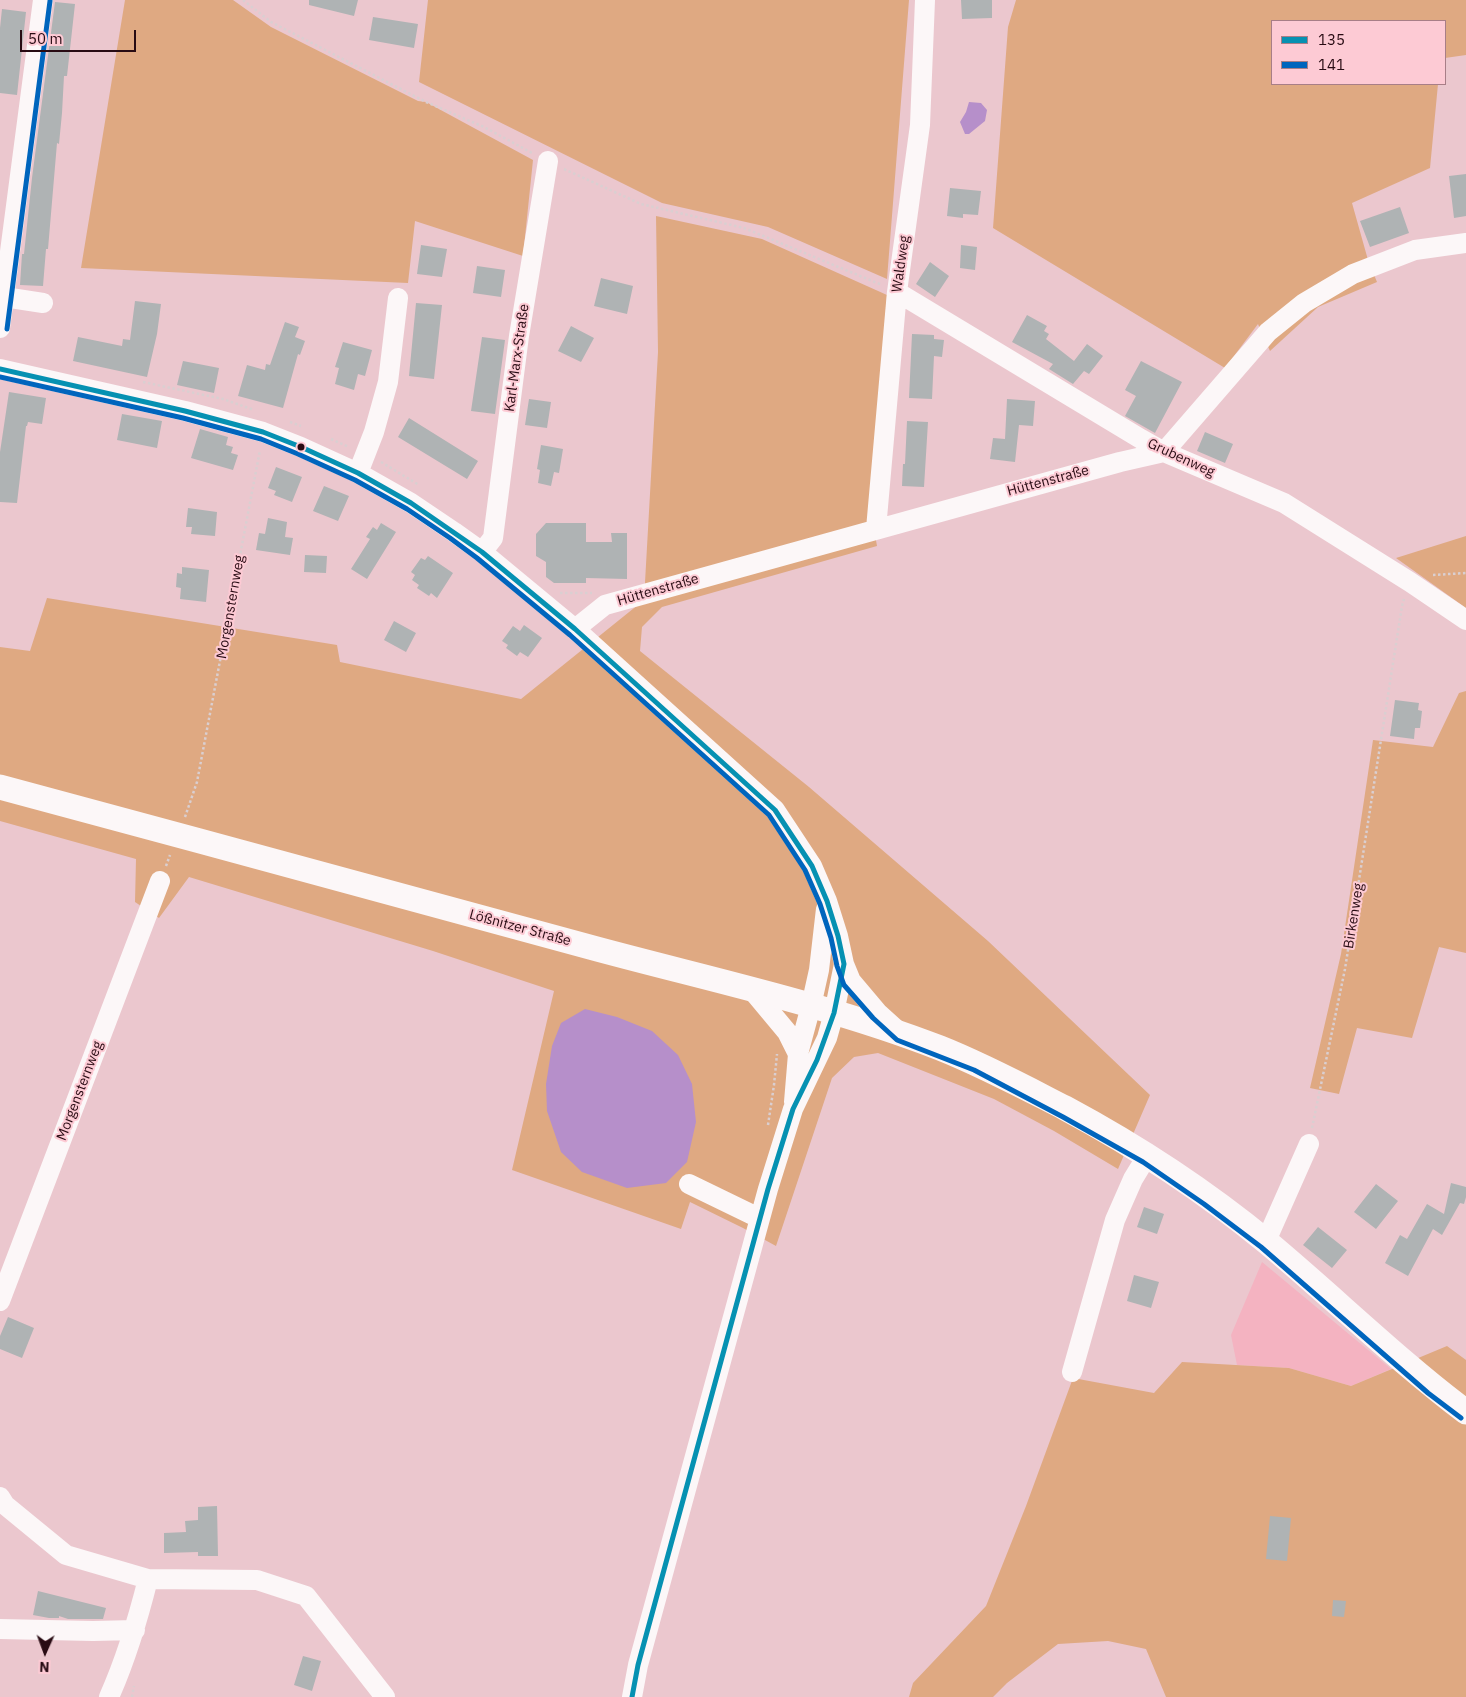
<!DOCTYPE html>
<html>
<head>
<meta charset="utf-8">
<style>
	body { margin:0 }
	#map { position:relative; width:1466px; height:1697px; overflow:hidden; background:#ebc7ce; font-family:"IBM Plex Sans",sans-serif }
	canvas { display:block }
	.legend { position:absolute; left:1271px; top:20px; width:175px; height:65px; box-sizing:border-box; background:#fdcad4; border:1px solid #a87e87; margin:0; padding:6px 9px; list-style:none; font-size:15px; color:#280b13 }
	.legend li { display:flex; align-items:center; gap:10px; height:25px }
	.legend b { width:25px; border:1px solid #a87e87 }
	.north { position:absolute; left:20px; top:1627px; width:50px; height:50px; -webkit-text-stroke:4px #fdcad4; paint-order:stroke; rotate:182deg; font-size:14px; font-weight:700; line-height:20px; text-align:center; color:#280b13 }
	.north::after { content:''; display:block; margin:auto; width:18px; height:22px; background:#280b13; clip-path:polygon(50% 0,100% 100%,50% 72%,0 100%) }
	.scale { position:absolute; left:20px; top:30px; width:116px; height:22px; box-sizing:border-box; border:2px solid #280b13; border-top:0; padding-left:6px; font-size:15px; line-height:18px; white-space:nowrap; color:#280b13; -webkit-text-stroke:4px #fdcad4; paint-order:stroke }
</style>
</head>
<body>
<div id="map">
<canvas width="1466" height="1697"></canvas>
<ul class="legend">
<li><b style="height:6px;background:#0691b2"></b>135</li>
<li><b style="height:6px;background:#0065bd"></b>141</li>
</ul>
<div class="north">N</div>
<div class="scale">50 m</div>
</div>
<script>
const ctx = document.querySelector('canvas').getContext('2d');
ctx.lineJoin = 'round';
function fillPath(path, color) {
  ctx.fillStyle = color;
  ctx.fill(path, 'evenodd');
}
function trace(path, color, width, dash) {
  ctx.strokeStyle = color;
  ctx.lineWidth = width;
  ctx.lineCap = dash ? 'butt' : 'round';
  ctx.setLineDash(dash || []);
  ctx.stroke(path);
}
function write(font, color, halo, rows, align = 'center') {
  ctx.font = font + ' "IBM Plex Sans",sans-serif';
  ctx.lineWidth = 4;
  ctx.setLineDash([]);
  ctx.textBaseline = 'middle';
  ctx.strokeStyle = halo;
  ctx.fillStyle = color;
  for (const [text, x, y, turn = 0] of rows) {
    ctx.save();
    ctx.translate(x, y);
    ctx.rotate((+turn || 0) * Math.PI / 180);
    ctx.textAlign = isNaN(turn) ? turn : align;
    if (halo) ctx.strokeText(text, 0, 0);
    ctx.fillText(text, 0, 0);
    ctx.restore();
  }
}
fillPath(new Path2D(`
	M 1262,1262 L 1391,1369 L 1351,1386 L 1289,1368 L 1237,1365 L 1231,1335 Z`), '#f4b3c1');
fillPath(new Path2D(`
	M 125,0 L 233,0 L 271,27 L 418,101 L 426,102 L 533,160 L 523,256 L 415,221 L 408,283 L 81,268 Z
	M 428,0 L 909,0 L 887,279 L 768,227 L 662,203 L 419,82 Z
	M 1016,0 L 1466,0 L 1466,55 L 1445,58 L 1445,21 L 1272,21 L 1272,84 L 1438,84 L 1430,168 L 1352,203 L 1368,260 L 1377,282 L 1318,307 L 1270,351 L 1258,324 L 1225,368 L 993,228 L 1008,27 Z
	M 656,216 L 762,239 L 887,295 L 871,512 L 877,546 L 662,607 L 642,627 L 640,651 L 809,787 L 988,941 L 1150,1095 L 1118,1169 L 1054,1131 L 994,1099 L 878,1053 L 854,1057 L 832,1078 L 776,1246 L 743,1228 L 690,1202 L 681,1229 L 512,1170 L 554,991 L 433,951 L 189,877 L 159,918 L 135,902 L 136,859 L 0,821 L 0,647 L 30,651 L 47,598 L 337,645 L 340,662 L 521,699 L 644,600 L 658,352 Z
	M 1466,536 L 1466,608 L 1396,558 Z
	M 1466,691 L 1466,953 L 1439,947 L 1412,1038 L 1357,1028 L 1339,1094 L 1310,1088 L 1341,954 L 1373,740 L 1433,747 L 1459,693 Z
	M 1447,1346 L 1466,1360 L 1466,1697 L 1166,1697 L 1146,1649 L 1108,1641 L 1058,1644 L 1007,1683 L 993,1697 L 909,1697 L 913,1683 L 986,1606 L 1026,1506 L 1073,1378 L 1154,1393 L 1182,1362 L 1289,1368 L 1351,1386 Z`), '#dfa982');
fillPath(new Path2D(`
	M 969,102 L 981,103 L 987,110 L 985,121 L 969,134 L 965,134 L 960,122 L 966,112 Z
	M 585,1009 L 617,1017 L 652,1031 L 678,1055 L 692,1084 L 696,1122 L 687,1162 L 666,1183 L 627,1188 L 582,1172 L 561,1152 L 547,1111 L 546,1084 L 552,1046 L 561,1023 Z`), '#b68fca');
fillPath(new Path2D(`
	M 309,0 L 358,0 L 354,16 L 309,5 Z
	M 961,0 L 992,0 L 992,18 L 962,19 Z
	M 55,2 L 75,4 L 67,76 L 64,76 L 62,113 L 59,144 L 57,143 L 48,249 L 46,249 L 43,286 L 20,285 L 22,254 L 24,254 L 32,178 Z
	M 2,9 L 26,12 L 17,95 L 0,93 L 0,28 Z
	M 373,17 L 418,24 L 414,48 L 369,40 Z
	M 1466,174 L 1466,216 L 1454,218 L 1449,176 Z
	M 950,188 L 981,191 L 978,215 L 963,214 L 963,218 L 947,216 Z
	M 1400,207 L 1409,233 L 1370,247 L 1360,221 Z
	M 421,245 L 447,249 L 442,277 L 417,274 Z
	M 961,245 L 977,247 L 975,270 L 960,268 Z
	M 930,262 L 949,276 L 935,297 L 916,284 Z
	M 477,266 L 505,270 L 501,297 L 473,293 Z
	M 601,278 L 633,286 L 627,314 L 594,306 Z
	M 135,301 L 161,304 L 157,334 L 147,377 L 73,361 L 78,337 L 122,346 L 123,339 L 130,340 Z
	M 416,303 L 442,305 L 434,379 L 409,376 Z
	M 1027,315 L 1047,326 L 1044,331 L 1049,334 L 1046,339 L 1074,361 L 1087,344 L 1103,356 L 1089,374 L 1084,371 L 1073,384 L 1049,369 L 1053,364 L 1012,342 Z
	M 285,322 L 299,327 L 295,337 L 305,341 L 300,355 L 298,354 L 283,408 L 238,396 L 247,365 L 265,370 L 266,364 L 270,365 Z
	M 571,326 L 594,338 L 581,362 L 558,351 Z
	M 912,334 L 934,335 L 934,339 L 944,340 L 942,357 L 934,356 L 932,399 L 909,398 Z
	M 482,337 L 505,340 L 495,414 L 471,411 Z
	M 343,342 L 372,350 L 365,376 L 358,374 L 354,390 L 335,384 L 339,368 L 335,367 Z
	M 183,361 L 219,368 L 214,393 L 177,385 Z
	M 1141,361 L 1182,382 L 1155,433 L 1125,416 L 1136,396 L 1125,390 Z
	M 9,392 L 46,398 L 42,424 L 28,422 L 27,426 L 26,426 L 17,503 L 0,502 L 0,452 Z
	M 529,399 L 551,402 L 547,428 L 525,425 Z
	M 1007,399 L 1035,401 L 1033,426 L 1019,425 L 1015,462 L 990,459 L 993,438 L 1005,439 Z
	M 122,414 L 162,421 L 157,448 L 117,440 Z
	M 409,418 L 478,461 L 467,479 L 398,437 Z
	M 907,421 L 928,422 L 924,487 L 902,486 L 903,464 L 905,464 Z
	M 200,429 L 228,437 L 226,445 L 233,447 L 231,453 L 238,455 L 233,470 L 191,458 Z
	M 1205,432 L 1233,444 L 1225,463 L 1197,451 Z
	M 541,445 L 563,449 L 559,473 L 554,472 L 551,486 L 538,483 L 540,470 L 537,469 Z
	M 276,467 L 302,477 L 292,502 L 274,495 L 276,491 L 268,488 Z
	M 324,486 L 349,496 L 338,521 L 313,511 Z
	M 188,508 L 217,512 L 215,536 L 191,534 L 192,527 L 186,527 Z
	M 268,518 L 287,522 L 285,537 L 293,538 L 290,555 L 256,550 L 259,533 L 265,534 Z
	M 381,523 L 396,532 L 367,579 L 351,569 L 370,539 L 366,537 L 373,527 L 377,530 Z
	M 546,523 L 586,523 L 586,542 L 612,542 L 611,533 L 627,533 L 627,579 L 586,578 L 586,583 L 554,583 L 546,577 L 546,562 L 536,556 L 536,534 Z
	M 305,555 L 327,556 L 326,573 L 304,572 Z
	M 428,556 L 453,573 L 437,598 L 431,593 L 429,596 L 417,588 L 419,585 L 412,580 L 415,575 L 411,572 L 421,558 L 425,560 Z
	M 182,567 L 209,570 L 206,602 L 180,599 L 181,588 L 176,587 L 177,573 L 182,574 Z
	M 394,621 L 416,633 L 406,652 L 384,640 Z
	M 524,625 L 542,638 L 528,657 L 520,652 L 517,656 L 506,648 L 508,645 L 502,641 L 513,626 L 520,631 Z
	M 1395,700 L 1419,703 L 1418,710 L 1422,711 L 1420,728 L 1415,728 L 1414,739 L 1390,736 Z
	M 1451,1183 L 1466,1187 L 1466,1197 L 1464,1204 L 1460,1203 L 1442,1235 L 1433,1229 L 1408,1276 L 1385,1263 L 1400,1235 L 1407,1239 L 1427,1204 L 1444,1214 Z
	M 1376,1184 L 1398,1201 L 1376,1229 L 1354,1212 Z
	M 1144,1207 L 1164,1214 L 1157,1234 L 1137,1227 Z
	M 1318,1227 L 1347,1250 L 1332,1268 L 1303,1245 Z
	M 1134,1275 L 1159,1282 L 1151,1308 L 1127,1301 Z
	M 8,1317 L 34,1328 L 22,1358 L 0,1349 L 0,1336 Z
	M 217,1506 L 218,1556 L 198,1556 L 198,1552 L 164,1553 L 164,1533 L 186,1532 L 185,1521 L 198,1520 L 198,1507 Z
	M 1270,1516 L 1291,1518 L 1287,1561 L 1266,1559 Z
	M 38,1591 L 106,1608 L 103,1619 L 68,1619 L 59,1616 L 59,1618 L 49,1618 L 33,1615 Z
	M 1333,1600 L 1346,1601 L 1344,1617 L 1332,1616 Z
	M 303,1656 L 321,1661 L 312,1691 L 294,1685 Z`), '#afb3b4');
trace(new Path2D(`
	M 243,0 L 271,22 L 426,102 L 484,127 L 532,153
	M 564,169 L 641,204 L 744,228 L 882,285
	M 143,382 L 223,399 L 254,410
	M 290,422 L 301,426
	M 331,439 L 349,447
	M 381,462 L 419,485
	M 1433,575 L 1466,573
	M 560,593 L 592,593
	M 185,817 L 197,782 L 260,450
	M 166,866 L 170,855
	M 768,1125 L 774,1085 L 777,1054
	M 1312,1128 L 1345,969 L 1402,606 L 1404,599
	M 132,1697 L 134,1686`), '#dacfd1', 2.5, [2.5, 2.5]);
trace(new Path2D(`
	M 897,292 L 1141,439 L 1164,452 L 1284,503 L 1410,582 L 1466,620
	M 4,297 L 43,303
	M 0,328 L 43,0
	M 0,369 L 185,411 L 263,432 L 301,447 L 358,473 L 411,503 L 454,532 L 482,552 L 575,629 L 775,810 L 812,866 L 827,901 L 838,936 L 844,964 L 851,981 L 878,1013 L 899,1032
	M 358,473 L 374,432 L 388,382 L 398,298
	M 876,529 L 897,292 L 920,125 L 925,0
	M 482,552 L 493,538 L 519,336 L 548,161
	M 575,629 L 605,605 L 1120,462 L 1164,452 L 1268,332 L 1304,303 L 1353,274 L 1415,250 L 1466,243
	M 752,990 L 787,1032 L 798,1054
	M 794,1102 L 798,1054 L 811,1006 L 819,970 L 826,909
	M 689,1184 L 759,1218
	M 1266,1241 L 1309,1144
	M 0,1301 L 160,881
	M 1072,1372 L 1115,1220 L 1133,1179 L 1147,1156
	M 0,1497 L 5,1505 L 66,1555 L 148,1579 C 138,1619 126,1659 109,1697
	M 148,1579 L 257,1580 L 306,1596 L 385,1697
	M 0,1629 L 93,1631 L 135,1630
	M 632,1697 L 638,1665 L 768,1189 L 793,1109 L 827,1038 L 834,1013 L 844,964`), '#fcf7f8', 20);
trace(new Path2D(`
	M 0,787 C 199,841 398,894 597,949 C 712,980 829,1005 940,1048 C 983,1065 1024,1087 1065,1108 C 1136,1146 1206,1192 1268,1243 C 1335,1299 1397,1360 1466,1412`), '#fcf7f8', 25);
trace(new Path2D(`
	M 0,369 L 185,411 L 263,432 L 301,447 L 358,473 L 411,503 L 482,552 L 575,629 L 775,810 L 812,866 L 827,901 L 838,936 L 844,964 L 834,1013 L 817,1060 L 793,1109 L 768,1189 L 638,1665 L 632,1697`), '#0691b2', 5);
trace(new Path2D(`
	M 7,329 L 50,1
	M 0,377 L 183,418 L 261,439 L 298,454 L 355,480 L 407,509 L 450,538 L 477,558 L 570,635 L 769,815 L 805,870 L 820,904 L 831,938 L 837,966 L 844,985 L 873,1018 L 897,1040 L 974,1070 L 1063,1117 L 1143,1162 L 1204,1204 L 1261,1247 L 1428,1393 L 1461,1418`), '#0065bd', 5);
for (const [x, y, r, color] of [
	[301,447,4.5,"#280b13"]
]) {
  const dot = new Path2D();
  dot.arc(x, y, r, 0, 2 * Math.PI);
  ctx.fillStyle = color;
  ctx.fill(dot);
  trace(dot, '#fdcad4', 2);
}
write('14px', '#280b13', '#fdcad4', [
	["Waldweg",901,264,-82],
	["Karl-Marx-Straße",517,358,-82],
	["Grubenweg",1181,458,25],
	["Hüttenstraße",1048,481,-15],
	["Hüttenstraße",658,590,-16],
	["Morgensternweg",231,607,-80],
	["Birkenweg",1354,916,-81],
	["Lößnitzer Straße",520,928,15],
	["Morgensternweg",80,1091,-69]
]);
</script>
</body>
</html>
